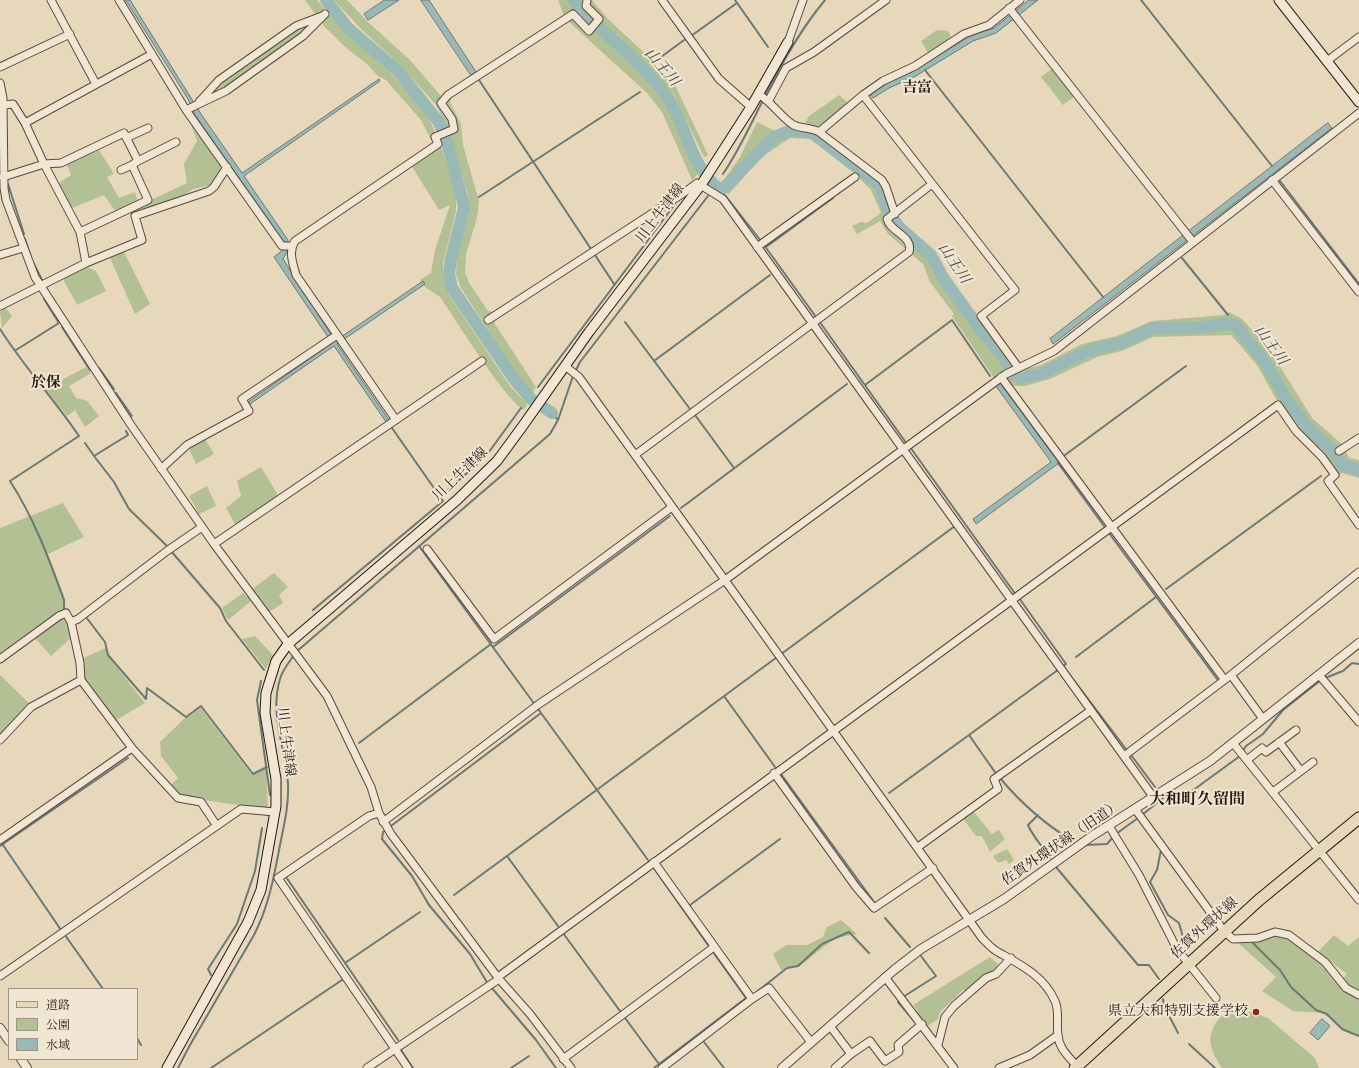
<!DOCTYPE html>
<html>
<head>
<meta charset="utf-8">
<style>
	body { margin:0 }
	#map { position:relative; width:1359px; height:1068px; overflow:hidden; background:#e8d8bb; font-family:"IM FELL English","Noto Serif JP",serif }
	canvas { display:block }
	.legend { position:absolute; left:8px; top:988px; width:130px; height:72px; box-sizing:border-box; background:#f0e6d3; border:1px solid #a09486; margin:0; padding:5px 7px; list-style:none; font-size:12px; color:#281913 }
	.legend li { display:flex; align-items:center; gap:8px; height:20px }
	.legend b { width:20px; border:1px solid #a09486 }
</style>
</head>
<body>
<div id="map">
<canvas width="1359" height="1068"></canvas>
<ul class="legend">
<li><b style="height:5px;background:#e8d8bb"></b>道路</li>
<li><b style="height:11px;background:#b2c093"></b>公園</li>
<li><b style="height:11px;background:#98b9b5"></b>水域</li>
</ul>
</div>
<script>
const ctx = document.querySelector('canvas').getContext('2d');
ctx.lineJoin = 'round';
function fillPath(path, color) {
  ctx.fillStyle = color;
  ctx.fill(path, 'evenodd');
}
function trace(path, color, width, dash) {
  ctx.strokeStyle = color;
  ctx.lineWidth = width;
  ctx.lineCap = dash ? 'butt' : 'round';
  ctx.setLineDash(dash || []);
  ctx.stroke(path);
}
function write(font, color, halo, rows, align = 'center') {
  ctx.font = font + ' "IM FELL English","Noto Serif JP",serif';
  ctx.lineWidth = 4;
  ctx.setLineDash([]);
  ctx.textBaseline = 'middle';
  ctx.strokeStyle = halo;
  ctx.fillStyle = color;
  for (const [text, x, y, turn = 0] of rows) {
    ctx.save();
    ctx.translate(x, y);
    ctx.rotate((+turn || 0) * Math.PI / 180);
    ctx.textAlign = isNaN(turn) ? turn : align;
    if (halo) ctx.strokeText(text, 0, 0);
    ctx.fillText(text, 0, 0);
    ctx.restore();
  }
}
fillPath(new Path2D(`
	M 305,0 L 317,0 L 343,30 L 392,74 L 426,113 L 439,140 L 456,193 L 456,211 L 443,264 L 444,281 L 449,295 L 510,386 L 527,404 L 524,410 C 505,400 456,320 440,297 L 425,287 L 420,280 L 431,273 L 435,250 L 450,205 L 439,210 L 411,165 L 436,149 L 421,120 L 386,80 L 378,76 L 367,64 L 345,47 L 325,27 Z
	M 334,0 L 347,0 L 369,23 L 410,60 L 441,96 L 448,91 L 452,97 L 450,102 L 461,124 L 463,145 L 479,201 L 477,218 L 466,254 L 465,273 L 470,284 L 488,311 L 494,312 L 495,324 L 536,387 L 533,392 L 522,382 L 461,288 L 456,274 L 457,254 L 469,213 L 468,195 L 448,128 L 436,105 L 399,64 L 362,30 Z
	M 558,0 L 569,0 L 576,13 L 633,65 L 658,93 L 667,106 L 698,174 L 692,180 L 662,112 L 647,93 L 569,22 L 564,16 Z
	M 579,0 L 592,0 L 609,20 L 652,60 L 676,87 L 708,155 L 704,157 L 674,95 L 661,80 L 583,6 Z
	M 315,20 L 301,36 L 224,89 L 208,96 L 220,82 L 295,29 Z
	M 937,30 L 948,31 L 951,37 L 928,53 L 921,41 Z
	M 1053,68 L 1075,96 L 1063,105 L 1041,77 Z
	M 839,95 L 848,103 L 820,127 L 805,123 L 809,116 Z
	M 190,122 L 221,163 L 220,174 L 212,185 L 193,189 L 180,199 L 134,213 L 134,208 L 187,183 L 184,164 L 197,141 Z
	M 757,122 L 777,132 L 755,149 L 725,184 L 721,184 L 740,157 Z
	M 790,133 L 811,135 L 879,186 L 891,223 L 930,258 L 942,280 L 978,333 L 1003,361 L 1007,370 L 994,378 L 952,316 L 954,314 L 930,282 L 923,264 L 888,234 L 880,221 L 857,234 L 852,226 L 861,222 L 867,223 L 881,213 L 871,190 L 854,173 L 810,139 L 790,138 L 762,157 L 728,195 L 725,190 L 770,145 Z
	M 99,150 L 114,174 L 107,177 L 119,198 L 135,192 L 138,203 L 116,212 L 104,195 L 72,208 L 59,183 L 71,175 L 67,165 Z
	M 123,250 L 150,304 L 135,314 L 109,256 Z
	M 85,266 L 96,271 L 106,291 L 77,305 L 62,277 Z
	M 6,308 L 12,316 L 2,328 L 0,311 Z
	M 1229,312 L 1242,319 L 1255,333 L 1281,368 L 1312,418 L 1343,445 L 1349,458 L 1359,460 L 1359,468 L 1345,464 L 1330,444 L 1311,427 L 1291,402 L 1269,362 L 1237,325 L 1229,321 L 1197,326 L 1152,327 L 1122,339 L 1086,349 L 1039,372 L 1023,375 L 1016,372 L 1026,366 L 1029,368 L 1041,365 L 1082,344 L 1117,336 L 1152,321 L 1224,315 Z
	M 1226,327 L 1235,330 L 1262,363 L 1285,403 L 1303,428 L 1330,451 L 1339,466 L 1359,472 L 1359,478 L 1342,473 L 1339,475 L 1323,453 L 1298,431 L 1277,401 L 1257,365 L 1231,335 L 1153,337 L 1122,351 L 1097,357 L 1050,379 L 1025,386 L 1012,386 L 1007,379 L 1010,377 L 1023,381 L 1046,375 L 1087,355 L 1119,346 L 1151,331 L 1196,331 Z
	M 86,367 L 91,373 L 69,386 L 76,398 L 87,401 L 99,416 L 85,427 L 75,410 L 67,416 L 45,389 Z
	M 205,439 L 214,454 L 196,464 L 189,449 Z
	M 261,467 L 279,497 L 235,524 L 226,508 L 241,496 L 237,481 Z
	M 207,486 L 216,506 L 199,514 L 189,496 Z
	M 63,503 L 84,537 L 48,554 L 65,599 L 65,611 L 0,655 L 0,528 Z
	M 274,573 L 288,587 L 279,595 L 283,603 L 269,612 L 252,589 Z
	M 243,593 L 251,601 L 228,620 L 222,608 Z
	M 65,616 L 68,620 L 72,637 L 51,656 L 34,637 Z
	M 255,636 L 273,655 L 266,669 L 242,639 Z
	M 106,648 L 108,656 L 145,703 L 115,721 L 83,677 L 81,659 Z
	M 0,675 L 30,704 L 0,735 Z
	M 201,708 L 252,775 L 266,769 L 268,809 L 203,800 L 180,795 L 170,786 L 178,778 L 161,756 L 160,742 L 185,718 Z
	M 973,811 L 992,834 L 999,830 L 1005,839 L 990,852 L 982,836 L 976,836 L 963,819 Z
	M 1007,849 L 1014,860 L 1009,864 L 1006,860 L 998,863 L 993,856 Z
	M 841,920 L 857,934 L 835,938 L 800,966 L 781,970 L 773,954 L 786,945 L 807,945 L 823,937 L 827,927 Z
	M 1275,934 C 1292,940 1312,952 1324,965 C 1336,977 1342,993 1359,999 L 1359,1037 L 1342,1030 L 1323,1013 L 1293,1011 L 1262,991 L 1276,977 L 1237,942 Z
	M 1334,935 L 1348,946 L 1359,937 L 1359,992 L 1347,986 L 1342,979 L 1347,974 L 1318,952 Z
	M 990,957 L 998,964 L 995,971 L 968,991 L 963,990 L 940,1012 L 938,1019 L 926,1027 L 916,1015 L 917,1010 L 913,1005 Z
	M 1226,1011 L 1243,1011 L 1255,1013 L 1268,1018 L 1315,1058 L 1319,1068 L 1222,1068 C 1207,1046 1205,1031 1226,1011 Z`), '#b2c093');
const water = new Path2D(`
	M 126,0 L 130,0 L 201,114 L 242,173 L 379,79 L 380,81 L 244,176 L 288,240 L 287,252 L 283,259 L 335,341 L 423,281 L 425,284 L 337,344 L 389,420 L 386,422 L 334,346 L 250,404 L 248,402 L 332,343 L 274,257 L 284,249 L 284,242 L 195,115 L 188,99 Z
	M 385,0 L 399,0 L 368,20 L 364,14 Z
	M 421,0 L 429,0 L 476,72 L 471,75 Z
	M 1029,0 L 1038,0 L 996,33 L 973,41 L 914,77 L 889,88 L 873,98 L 870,94 L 887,83 L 912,72 L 970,36 L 994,28 Z
	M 1328,123 L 1332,128 L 1053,344 L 1050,339 Z
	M 1000,383 L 1059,463 L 976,524 L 973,519 L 1051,462 L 996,386 Z
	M 1322,1019 L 1330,1026 L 1318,1040 L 1310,1033 Z`);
fillPath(water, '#98b9b5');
trace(water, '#6b7974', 1);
trace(new Path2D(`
	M 735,0 L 768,47
	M 1141,0 L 1272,166
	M 691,36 L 737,3
	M 654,62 L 687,38
	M 925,70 L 1103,297
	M 479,80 L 591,249
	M 723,174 C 738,152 749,128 761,104 C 779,68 799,31 825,0
	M 1280,181 L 1359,284
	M 8,184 L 24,234
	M 720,189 L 761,241
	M 479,197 L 640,92
	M 25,239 L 31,257
	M 764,245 L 816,317
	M 766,247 L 833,198
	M 595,255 L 614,284
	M 1182,258 L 1228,315
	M 33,262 L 42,280
	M 819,321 L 907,444
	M 625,322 L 690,409
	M 62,327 L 90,370
	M 0,329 C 24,367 54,399 79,436 L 10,481 C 34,518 49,559 64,600 L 64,609
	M 16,350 L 59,323 L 44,299
	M 654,361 L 770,275
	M 99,368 L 114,389
	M 575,372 L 580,362 L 708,196
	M 865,385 L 952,320 L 990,376
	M 538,387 L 675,204
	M 116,393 L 132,416
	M 695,415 L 734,468
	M 558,420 L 573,376
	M 126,431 L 128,435 L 94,456 L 114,482 L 129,509 L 167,546
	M 85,443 L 94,456
	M 910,447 L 1016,595
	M 1065,455 L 1186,366
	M 1058,463 L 1104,526
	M 440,497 L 486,456 L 521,408
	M 681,508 L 847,384
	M 1109,533 L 1217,679
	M 419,546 L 541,713 L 383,832 L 382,839 L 412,876 L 429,905 L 470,954 L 488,984
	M 171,551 L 220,608 L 226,621 L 264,670
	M 1166,589 L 1321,476
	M 313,610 L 443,501 L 392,428
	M 86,617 L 105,642 L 108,655 L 146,699 L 147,688 L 186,717 L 201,706 L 253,774 L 267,767
	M 493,647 L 670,516
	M 296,652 L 550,434 L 558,420 L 552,413
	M 1076,657 L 1156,597
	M 1063,666 L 1126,749
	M 1325,678 L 1343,671 L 1352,663 L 1359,664
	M 261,681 L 257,700 L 270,795
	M 724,696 L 775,767
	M 541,713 L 648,860
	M 359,743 L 491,644
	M 1242,752 L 1246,746 L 1263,734 L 1283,710 L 1321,680
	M 1131,755 L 1155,787
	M 781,774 L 874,902
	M 997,775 L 969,735 L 1066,664 L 1019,598
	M 1000,778 C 1020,802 1046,825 1073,841
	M 889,793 L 969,735
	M 1038,815 L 1028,825 C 1033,837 1043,847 1050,858
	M 1142,815 L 1169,793 L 1176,799 L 1181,799 L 1240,756
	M 1116,834 L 1138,818
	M 3,845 L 61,930
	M 1086,845 L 1107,844 L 1113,837
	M 0,846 L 128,758
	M 1161,850 L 1157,870 L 1150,882 L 1168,915 L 1179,923 L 1183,937 L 1191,944
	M 507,856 L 558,926
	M 653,867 L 708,945
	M 1056,867 L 1138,965 L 1149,965 L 1159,979
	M 286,877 L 398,1040
	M 454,895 L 955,526
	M 690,905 L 780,839
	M 885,918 L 910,947
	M 563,933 L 620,1011
	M 65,935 L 103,989
	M 1253,943 L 1280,970 L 1291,987 L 1316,1010 L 1327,1014 L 1342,1029 L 1359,1036
	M 345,963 L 420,912
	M 211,975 L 208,969 L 237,924 L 255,871 L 262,828
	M 491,987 L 536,1040 L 556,1068
	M 754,994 L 787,968 L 798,966 L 822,944 L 849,932 L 869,953
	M 903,997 L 936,976 L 921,956
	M 1163,999 L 1164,1006 L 1178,1033
	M 898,1002 L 916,1023
	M 625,1018 L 659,1064
	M 137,1038 L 141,1045
	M 704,1042 L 724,1068
	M 1189,1044 L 1215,1068
	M 401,1050 L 413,1068
	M 178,1068 L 190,1045 L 254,935 C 269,906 274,876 280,845 C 284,825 289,805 288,784 C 286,749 269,715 280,679 C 282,671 289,662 294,655
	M 211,1068 L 342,980
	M 511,1068 L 529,1056
	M 654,1068 L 746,998 L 713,952`), '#6b7974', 2);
trace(new Path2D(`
	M 326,0 L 348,28 L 398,71 L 438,121 L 445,135 L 463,202 L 464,208 L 451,259 L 449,274 L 452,288 L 514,379 L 531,399 L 552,413
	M 574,0 L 579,10 C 609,37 642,63 666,95 C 687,124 690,168 720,189 L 725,187 L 774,137 L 791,130 L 813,133 L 880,185 L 889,213 L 900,228 L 931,255 L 944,279 L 980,329 L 1005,359 L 1014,375 L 1022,378 L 1041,374 L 1087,351 L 1121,343 L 1152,328 L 1196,328 L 1225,324 L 1235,325 L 1265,362 L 1287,400 L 1309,429 L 1333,451 L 1342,465 L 1359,470`), '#98b9b5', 12);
const minor = new Path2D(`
	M 51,0 L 96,84
	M 119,0 L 186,110 L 282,246 L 292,246
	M 662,0 L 719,79 L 751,107
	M 1009,8 L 1193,242
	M 788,42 L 803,0
	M 1327,61 L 1359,37
	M 0,67 L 70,34
	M 0,83 L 3,98 L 4,188 L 6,200 L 35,277 L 131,425 L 214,544 L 327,696 L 371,787 L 379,813 L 391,834 L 499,979 L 530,1014 L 571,1068
	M 758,94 C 772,102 779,115 792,124 C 799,129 811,127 819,132 L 863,95 L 883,81 L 915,66 L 964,34 L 989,25 L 1020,0
	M 863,95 L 1015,290 L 981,316 L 1018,367
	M 769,100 L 786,68 L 814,52 L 886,0
	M 199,102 L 219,80 L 296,26 L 322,16
	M 3,105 L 13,104 L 25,123 L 44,164 L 61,163 L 124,133 L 138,161 L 132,165 L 148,200 L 80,232
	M 186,110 L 226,91 L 303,36 L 325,14
	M 25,123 L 152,54
	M 819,132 L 882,180 L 886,187 L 895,214
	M 126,138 L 148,128
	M 138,161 L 176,142
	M 121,170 L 132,165
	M 1272,180 L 1359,292
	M 757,247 L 855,177
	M 0,255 L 23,248
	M 86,263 L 142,240 L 135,216 L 209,191 L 214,187 L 227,167
	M 0,306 L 86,263 L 80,232 L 44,164 L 3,177
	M 488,320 L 685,192 L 697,183 L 723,199 L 1154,798
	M 565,366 L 579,377 L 982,938 C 987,943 992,949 998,952 C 1021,965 1044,976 1055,1001 C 1060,1012 1056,1024 1058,1035 C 1059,1050 1070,1057 1078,1068
	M 1001,377 L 1224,679
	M 396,420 L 296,275 C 293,263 288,252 295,241 L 438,144 L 435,137 L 454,129 L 452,119 L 441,103 L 448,95 L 573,14 L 589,31 L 599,19 L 586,6 L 587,0
	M 1339,451 L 1359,438
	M 635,455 L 909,252 C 914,236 890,232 887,219 L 932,184
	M 161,469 L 187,445 L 249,411 L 242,399 L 337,335
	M 214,544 L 482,361
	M 427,549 L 494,639 L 672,507
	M 71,622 L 80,663 L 81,680
	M 0,659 L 59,616 L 66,613 L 71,622 L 78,619 L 167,551 L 202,527
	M 1231,675 L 1263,719
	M 1319,675 L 1359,722
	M 0,740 L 31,707 L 81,680 L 132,748
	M 1279,742 L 1301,771
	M 1233,743 L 1359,900
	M 1124,756 L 1231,675 L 1359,572
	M 1247,760 L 1262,748 L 1266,752 L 1296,730
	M 774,773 L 856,887 L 874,908 L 933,868
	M 1273,792 L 1313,762
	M 1135,809 L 1224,931 L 1233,939 L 1258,938 L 1275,932 L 1289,935 L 1325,962 L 1346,988 L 1359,995
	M 379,813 L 369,816 L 278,878 L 408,1068
	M 383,822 L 539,704 L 725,580 L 1006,374 L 1054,351 L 1359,113
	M 1109,826 L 1139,875 L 1177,949 L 1216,998
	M 0,840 L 132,748 L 178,798 L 201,802 L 217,826
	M 918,847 L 998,789 L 994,779 L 1090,711
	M 654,862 L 752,999 L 769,988 L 811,1042
	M 0,976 L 241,809 L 275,812
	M 498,977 L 1278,405 L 1296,431 L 1322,457 L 1335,475 L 1328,481 L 1359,525
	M 885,977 L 954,1068
	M 830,1026 L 851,1054
	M 938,1045 L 945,1017 L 954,1006 L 986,978 L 996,974 L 1011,958
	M 563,1059 L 714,947
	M 367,1068 L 499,979
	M 662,1068 L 752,999
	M 835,1068 L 851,1054 L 870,1041 L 885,1061 L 899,1052 L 898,1045 L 922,1024
	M 999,1068 L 1030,1055 L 1058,1035`);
const tertiary = new Path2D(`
	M 0,1028 L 9,1041
	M 21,1059 L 27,1068
	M 782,1068 L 894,970 L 921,949 L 1004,899 L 1092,836 L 1210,761 L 1359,643`);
const secondary = new Path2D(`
	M 1279,0 L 1359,102
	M 167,1068 L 248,922 L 261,890 L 276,806 L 276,779 L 265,713 L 266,693 L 276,661 L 288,644 L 457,500 L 497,461 L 522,427 L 589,332 L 701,185 L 751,107 L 788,42`);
const primary = new Path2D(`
	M 1075,1068 L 1259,900 L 1359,818`);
trace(minor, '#58493d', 9);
trace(tertiary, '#58493d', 10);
trace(secondary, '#281913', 11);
trace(primary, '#281913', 13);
trace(minor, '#f0e6d3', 7);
trace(tertiary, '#f0e6d3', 8);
trace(secondary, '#f0e6d3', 9);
trace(primary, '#e8d8bb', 11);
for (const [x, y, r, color] of [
	[1256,1012,4,"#8f2418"]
]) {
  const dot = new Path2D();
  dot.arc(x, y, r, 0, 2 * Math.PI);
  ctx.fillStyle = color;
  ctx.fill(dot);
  trace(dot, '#f0e6d3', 1.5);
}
write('14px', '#281913', '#f0e6d3', [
	["川上牛津線",661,214,-53],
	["川上牛津線",461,475,-44],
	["川上牛津線",285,742,83],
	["佐賀外環状線（旧道）",1062,844,-34],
	["佐賀外環状線",1205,929,-42]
]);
write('14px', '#281913', '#f0e6d3', [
	["県立大和特別支援学校",1248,1012]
], 'right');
write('italic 15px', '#4a4944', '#f0e6d3', [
	["山王川",661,68,49],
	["山王川",953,264,56],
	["山王川",1270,346,54]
]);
write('bold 15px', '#281913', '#f0e6d3', [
	["吉富",917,89],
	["於保",46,384]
]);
write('bold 16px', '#281913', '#f0e6d3', [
	["大和町久留間",1197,801]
]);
</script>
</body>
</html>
